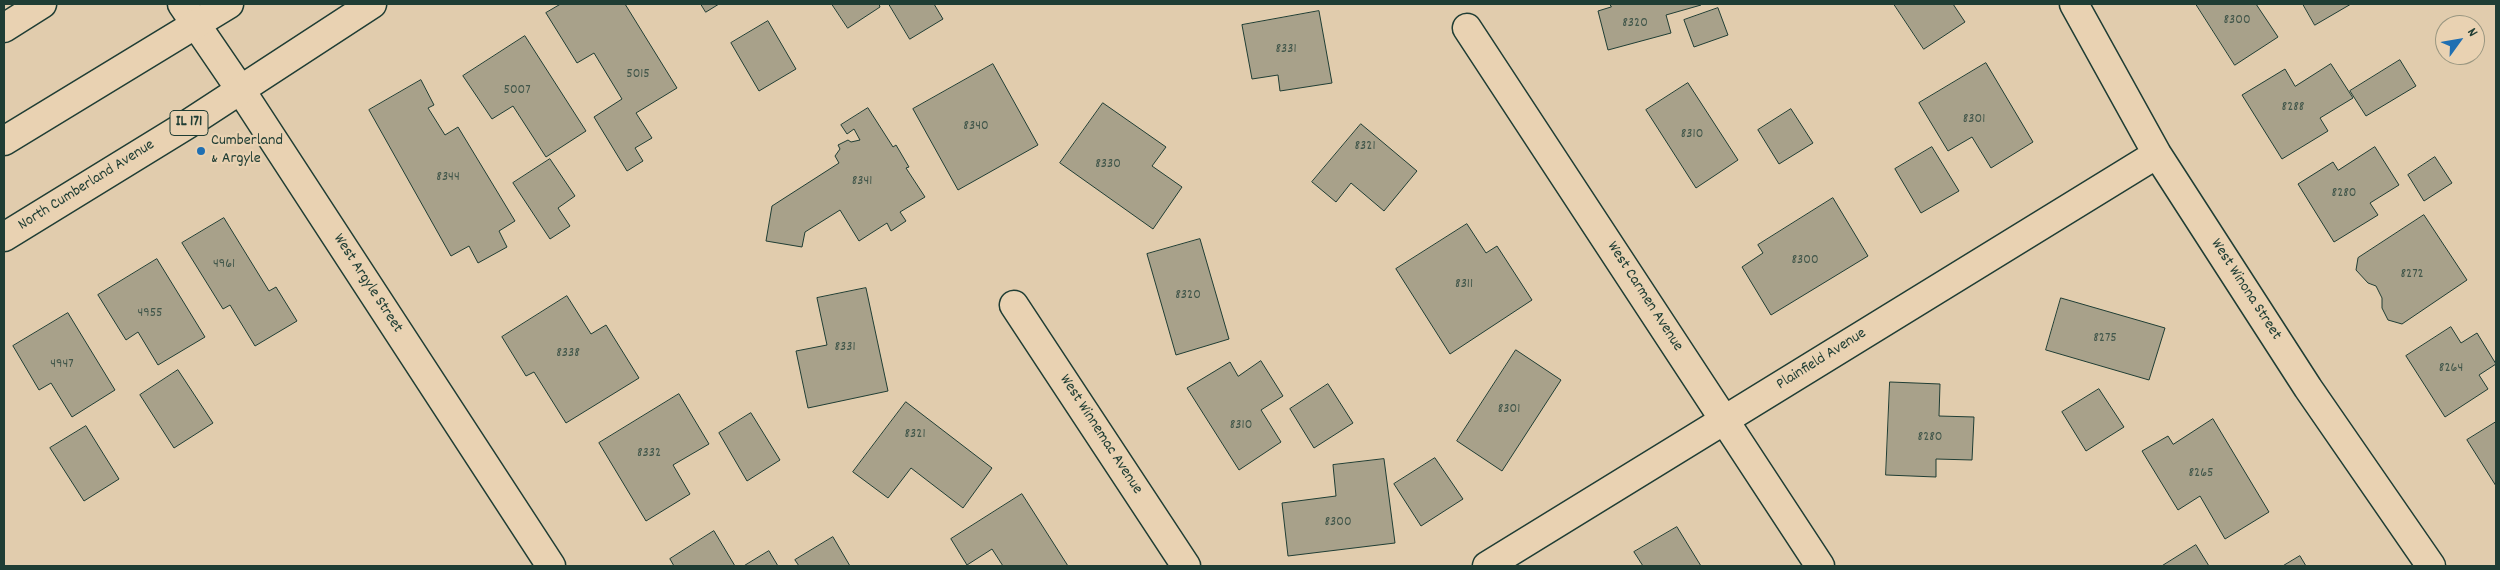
<!DOCTYPE html>
<html>
<head>
<meta charset="utf-8">
<style>
	body { margin:0 }
	#map { position:relative; width:2500px; height:570px; overflow:hidden; background:#e1ccad; font-family:Dekko,sans-serif }
	canvas { display:block }
	.frame { position:absolute; inset:0; border:5px solid #1f3d34; pointer-events:none }
	.north { position:absolute; left:2435px; top:15px; width:50px; height:50px; box-sizing:border-box; background:#e9d2b2; border:1px solid #989680; border-radius:50%; rotate:58deg; font-size:14px; font-weight:700; line-height:20px; text-align:center; color:#1f3d34 }
	.north::after { content:''; display:block; margin:auto; width:18px; height:22px; background:#1f6fb2; clip-path:polygon(50% 0,100% 100%,50% 72%,0 100%) }
</style>
</head>
<body>
<div id="map">
<canvas width="2500" height="570"></canvas>
<div class="frame"></div>
<div class="north">N</div>
</div>
<script>
const ctx = document.querySelector('canvas').getContext('2d');
ctx.lineJoin = 'round';
function fillPath(path, color) {
  ctx.fillStyle = color;
  ctx.fill(path, 'evenodd');
}
function trace(path, color, width, dash) {
  ctx.strokeStyle = color;
  ctx.lineWidth = width;
  ctx.lineCap = dash ? 'butt' : 'round';
  ctx.setLineDash(dash || []);
  ctx.stroke(path);
}
function write(font, color, halo, rows, align = 'center') {
  ctx.font = font + ' Dekko,sans-serif';
  ctx.lineWidth = 4.5;
  ctx.setLineDash([]);
  ctx.textBaseline = 'middle';
  ctx.strokeStyle = halo;
  ctx.fillStyle = color;
  for (const [text, x, y, turn = 0] of rows) {
    ctx.save();
    ctx.translate(x, y);
    ctx.rotate((+turn || 0) * Math.PI / 180);
    ctx.textAlign = isNaN(turn) ? turn : align;
    if (halo) ctx.strokeText(text, 0, 0);
    ctx.fillText(text, 0, 0);
    ctx.restore();
  }
}
const building = new Path2D(`
	M 561,4 L 625,4 L 677,88 L 636,113 L 652,138 L 635,148 L 643,161 L 627,171 L 594,117 L 622,99 L 594,53 L 577,63 L 546,13 Z
	M 701,4 L 719,4 L 706,12 Z
	M 832,4 L 879,4 L 880,7 L 848,28 Z
	M 889,4 L 934,4 L 943,19 L 910,39 Z
	M 1610,4 L 1700,4 L 1701,5 L 1666,15 L 1671,33 L 1608,50 L 1598,11 L 1611,7 Z
	M 1894,4 L 1953,4 L 1965,22 L 1924,49 Z
	M 2196,4 L 2256,4 L 2278,37 L 2235,65 Z
	M 2303,4 L 2351,4 L 2315,25 Z
	M 1718,8 L 1728,35 L 1694,47 L 1684,20 Z
	M 1319,11 L 1332,83 L 1280,91 L 1278,75 L 1252,79 L 1242,25 Z
	M 768,21 L 796,69 L 759,91 L 731,43 Z
	M 525,36 L 586,131 L 546,157 L 513,106 L 492,119 L 463,76 Z
	M 2400,60 L 2416,86 L 2366,116 L 2350,91 Z
	M 1986,63 L 2033,142 L 1991,168 L 1972,137 L 1948,151 L 1919,103 Z
	M 993,64 L 1038,145 L 958,190 L 913,109 Z
	M 2331,64 L 2353,98 L 2320,118 L 2328,131 L 2282,159 L 2242,95 L 2285,69 L 2295,86 Z
	M 421,80 L 434,105 L 428,108 L 445,135 L 458,127 L 515,221 L 499,231 L 507,247 L 478,263 L 469,246 L 451,256 L 369,110 Z
	M 1688,83 L 1738,160 L 1696,188 L 1646,110 Z
	M 1103,103 L 1166,147 L 1152,166 L 1182,187 L 1153,229 L 1060,163 Z
	M 868,108 L 893,147 L 896,145 L 909,167 L 906,168 L 925,197 L 900,212 L 906,221 L 891,231 L 887,223 L 859,241 L 840,210 L 805,232 L 802,247 L 766,241 L 772,206 L 839,163 L 835,156 L 840,149 L 838,145 L 848,140 L 851,142 L 860,140 L 854,129 L 847,134 L 841,125 Z
	M 1791,109 L 1813,143 L 1779,164 L 1758,130 Z
	M 1361,124 L 1417,171 L 1384,211 L 1351,183 L 1336,202 L 1312,182 Z
	M 1932,147 L 1959,191 L 1921,213 L 1895,169 Z
	M 2375,147 L 2399,185 L 2370,203 L 2378,215 L 2334,242 L 2298,184 L 2333,162 L 2338,170 Z
	M 2435,157 L 2452,183 L 2424,201 L 2408,175 Z
	M 550,159 L 575,196 L 558,208 L 570,226 L 550,239 L 513,183 Z
	M 1833,198 L 1868,256 L 1771,315 L 1742,267 L 1763,253 L 1758,245 Z
	M 2424,215 L 2467,280 L 2402,324 L 2388,320 L 2382,308 L 2382,298 L 2376,286 L 2368,283 L 2356,270 L 2358,258 Z
	M 224,218 L 269,291 L 276,287 L 297,321 L 255,346 L 230,305 L 223,309 L 182,243 Z
	M 1467,224 L 1486,253 L 1497,246 L 1532,300 L 1450,354 L 1396,269 Z
	M 1200,239 L 1229,339 L 1176,355 L 1147,254 Z
	M 157,259 L 205,337 L 158,365 L 138,332 L 126,340 L 98,295 Z
	M 866,288 L 888,391 L 808,408 L 796,351 L 827,345 L 817,298 Z
	M 567,296 L 591,334 L 606,325 L 639,378 L 566,423 L 534,372 L 526,376 L 502,337 Z
	M 2061,298 L 2165,328 L 2149,380 L 2046,350 Z
	M 68,313 L 115,390 L 72,417 L 51,383 L 39,390 L 13,346 Z
	M 2451,327 L 2461,343 L 2477,333 L 2496,364 L 2479,375 L 2488,389 L 2445,417 L 2406,356 Z
	M 1516,350 L 1561,380 L 1502,471 L 1457,441 Z
	M 1261,361 L 1283,396 L 1261,410 L 1281,442 L 1239,470 L 1187,388 L 1230,362 L 1238,376 Z
	M 178,370 L 213,423 L 174,448 L 140,395 Z
	M 1890,382 L 1940,384 L 1939,416 L 1974,417 L 1972,460 L 1936,459 L 1936,477 L 1886,475 Z
	M 1328,384 L 1353,423 L 1314,448 L 1290,409 Z
	M 2099,389 L 2124,427 L 2086,451 L 2062,412 Z
	M 679,394 L 709,444 L 673,465 L 690,494 L 646,521 L 599,443 Z
	M 906,402 L 992,468 L 963,508 L 911,468 L 888,498 L 853,472 Z
	M 751,413 L 780,460 L 747,481 L 719,433 Z
	M 2213,419 L 2269,512 L 2225,539 L 2200,496 L 2178,510 L 2142,451 L 2168,436 L 2173,444 Z
	M 2496,422 L 2496,486 L 2467,440 Z
	M 86,426 L 119,479 L 84,501 L 50,448 Z
	M 1435,458 L 1463,499 L 1421,526 L 1394,484 Z
	M 1384,459 L 1395,543 L 1288,556 L 1282,503 L 1336,496 L 1333,465 Z
	M 1022,494 L 1068,566 L 1003,566 L 992,549 L 967,565 L 951,539 Z
	M 1677,527 L 1701,566 L 1643,566 L 1634,552 Z
	M 714,531 L 735,566 L 674,566 L 670,559 Z
	M 833,537 L 850,566 L 799,566 L 795,560 Z
	M 2196,545 L 2209,566 L 2162,566 Z
	M 769,551 L 778,566 L 744,566 Z
	M 2300,556 L 2306,566 L 2283,566 Z`);
fillPath(building, '#a8a18a');
trace(building, '#1f3d34', 1);
const minor = new Path2D(`
	M 182,4 L 240,89 L 551,566
	M 2074,4 L 2157,154 L 2308,388 L 2431,566
	M 4,28 L 42,4
	M 1467,28 L 1820,566
	M 1014,305 L 1186,566
	M 1487,566 L 2157,154`);
const major = new Path2D(`
	M 4,141 L 229,4
	M 4,237 L 188,124 L 372,4`);
trace(minor, '#1f3d34', 31);
trace(major, '#1f3d34', 31);
trace(minor, '#e9d2b2', 28);
trace(major, '#e9d2b2', 28);
for (const [x, y, r, color] of [
	[201,151,5,"#1f6fb2"]
]) {
  const dot = new Path2D();
  dot.arc(x, y, r, 0, 2 * Math.PI);
  ctx.fillStyle = color;
  ctx.fill(dot);
  trace(dot, '#e9d2b2', 2);
}
write('14px', '#41564a', null, [
	["8300",2237,21],
	["8320",1635,24],
	["8331",1286,50],
	["5015",638,75],
	["5007",517,91],
	["8288",2293,108],
	["8301",1974,120],
	["8340",976,127],
	["8310",1692,135],
	["8321",1365,147],
	["8330",1108,165],
	["8344",448,178],
	["8341",862,182],
	["8280",2344,194],
	["8300",1805,261],
	["4961",224,265],
	["8272",2412,275],
	["8311",1464,285],
	["8320",1188,296],
	["4955",150,314],
	["8275",2105,339],
	["8331",845,348],
	["8338",568,354],
	["4947",62,365],
	["8264",2451,369],
	["8301",1509,410],
	["8310",1241,426],
	["8321",915,435],
	["8280",1930,438],
	["8332",649,454],
	["8265",2201,474],
	["8300",1338,523]
]);
for (const [x, y, w] of [
	[189,123,38]
]) {
  const box = new Path2D();
  box.roundRect(x - w / 2, y - 12.5, w, 25, 4);
  ctx.fillStyle = '#e9d2b2';
  ctx.fill(box);
  trace(box, '#1f3d34', 1);
}
write('bold 15px', '#1f3d34', null, [
	["IL 171",189,123]
]);
write('16px', '#1f3d34', '#e9d2b2', [
	["Cumberland",211,142],
	["& Argyle",211,160]
], 'left');
write('16px', '#1f3d34', '#e9d2b2', [
	["North Cumberland Avenue",87,186,-32],
	["West Argyle Street",367,284,57],
	["West Winona Street",2245,290,57],
	["West Carmen Avenue",1644,297,57],
	["Plainfield Avenue",1822,360,-32],
	["West Winnemac Avenue",1100,435,57]
]);
</script>
</body>
</html>
